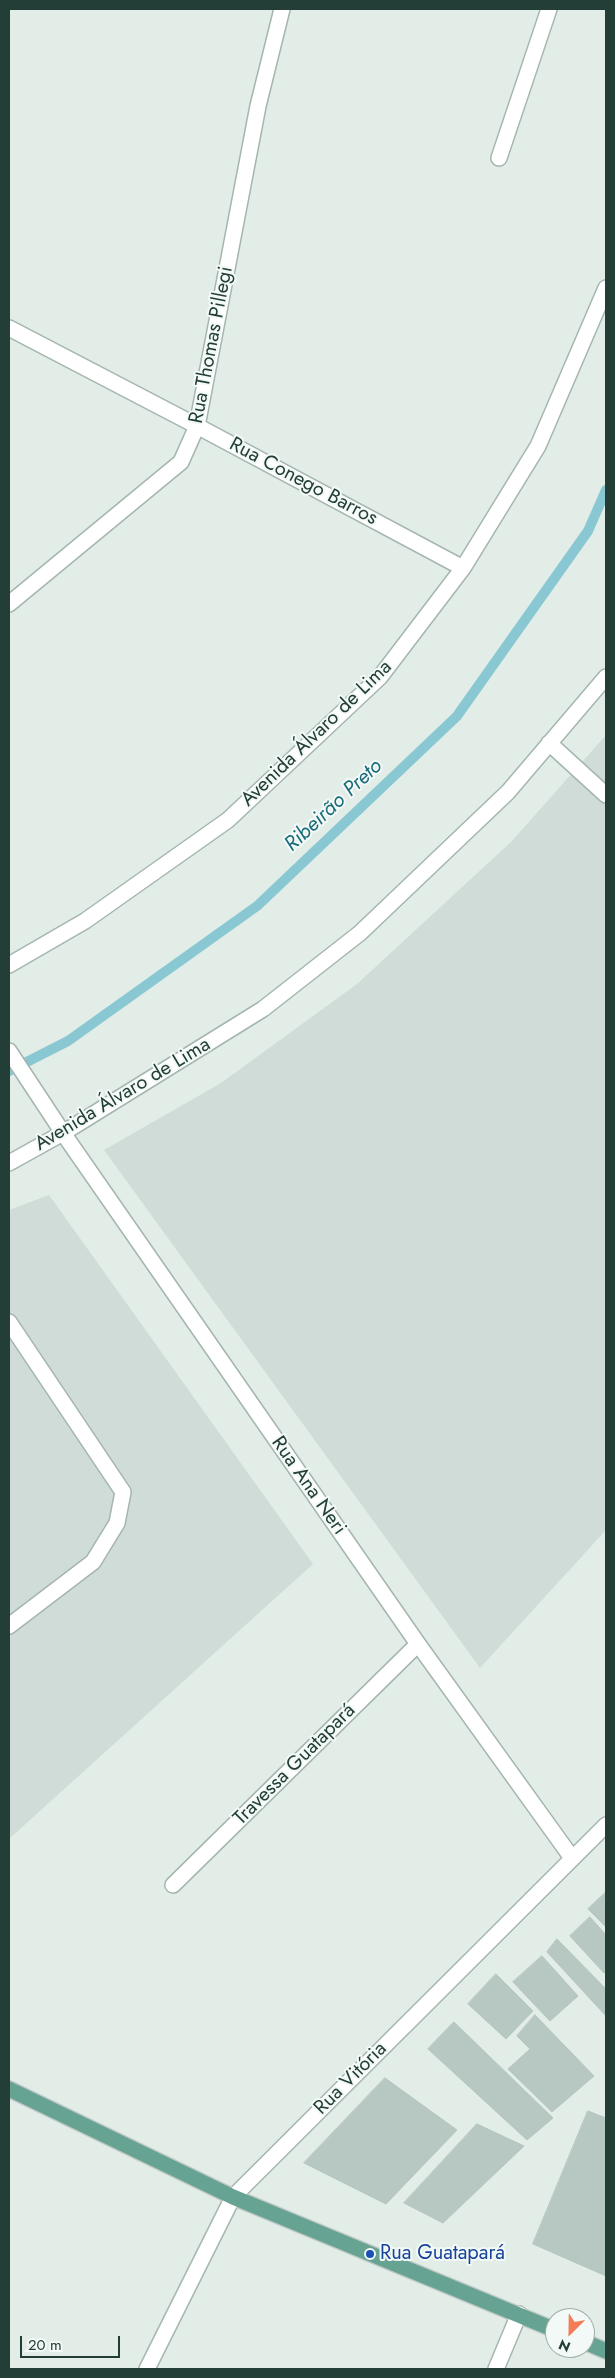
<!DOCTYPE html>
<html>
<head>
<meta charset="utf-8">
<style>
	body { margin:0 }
	#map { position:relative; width:615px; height:2378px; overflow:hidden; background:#e2ede8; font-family:Jost,sans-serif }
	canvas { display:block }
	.frame { position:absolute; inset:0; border:10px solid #223e36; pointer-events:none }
	.north { position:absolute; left:545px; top:2308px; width:50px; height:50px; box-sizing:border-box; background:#f3f9f6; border:1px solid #9faea9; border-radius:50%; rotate:203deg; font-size:14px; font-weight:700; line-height:20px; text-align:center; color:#223e36 }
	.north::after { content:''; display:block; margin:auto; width:18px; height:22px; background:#f47d58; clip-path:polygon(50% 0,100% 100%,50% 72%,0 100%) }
	.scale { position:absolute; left:20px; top:2336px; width:100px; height:22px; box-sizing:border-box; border:2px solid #223e36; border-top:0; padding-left:6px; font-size:15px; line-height:18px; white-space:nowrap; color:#223e36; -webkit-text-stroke:4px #f3f9f6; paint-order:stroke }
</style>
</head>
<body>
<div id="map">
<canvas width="615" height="2378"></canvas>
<div class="frame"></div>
<div class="north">N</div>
<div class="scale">20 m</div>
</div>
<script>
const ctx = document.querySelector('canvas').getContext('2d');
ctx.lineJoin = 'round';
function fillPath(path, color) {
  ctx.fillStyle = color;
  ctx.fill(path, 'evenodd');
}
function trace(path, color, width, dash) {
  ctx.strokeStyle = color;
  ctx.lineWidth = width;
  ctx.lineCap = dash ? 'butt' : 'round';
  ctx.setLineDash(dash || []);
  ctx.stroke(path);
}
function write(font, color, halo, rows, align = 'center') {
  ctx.font = font + ' Jost,sans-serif';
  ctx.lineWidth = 4;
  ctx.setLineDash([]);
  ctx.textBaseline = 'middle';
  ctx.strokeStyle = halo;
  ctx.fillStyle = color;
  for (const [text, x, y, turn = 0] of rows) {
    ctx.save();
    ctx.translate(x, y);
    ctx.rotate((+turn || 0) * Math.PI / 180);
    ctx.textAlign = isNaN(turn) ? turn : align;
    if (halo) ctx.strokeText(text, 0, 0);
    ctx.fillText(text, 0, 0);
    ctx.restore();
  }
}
fillPath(new Path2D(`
	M 606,735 L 606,1530 L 480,1668 L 104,1150 L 221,1083 L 357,984 L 511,842 Z
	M 49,1195 L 313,1564 L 9,1839 L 9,1210 Z`), '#d0dcd7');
trace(new Path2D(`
	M 9,1071 L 68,1041 L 257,906 L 457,716 L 588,531 L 606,490`), '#89c8d3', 10);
const building = new Path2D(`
	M 605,1893 L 606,1894 L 606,1927 L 588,1909 Z
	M 590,1917 L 606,1935 L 606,1971 L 604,1973 L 570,1936 Z
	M 557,1939 L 606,1989 L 606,2016 L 547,1952 Z
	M 542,1956 L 578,1996 L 550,2021 L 513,1982 Z
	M 496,1974 L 533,2011 L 506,2039 L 468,2004 Z
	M 535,2015 L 594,2076 L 552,2112 L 508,2069 L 530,2049 L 517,2036 Z
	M 454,2022 L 553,2118 L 527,2140 L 428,2049 Z
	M 385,2078 L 457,2130 L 386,2204 L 304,2163 Z
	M 588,2111 L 606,2118 L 606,2276 L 533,2244 Z
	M 477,2124 L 524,2146 L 443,2223 L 404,2203 Z`);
fillPath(building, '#b7c7c1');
trace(building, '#b4c6bf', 1);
const minor = new Path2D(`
	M 499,158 L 549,9
	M 9,328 L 197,426 L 463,568
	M 9,604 L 181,462 L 197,426 L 258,106 L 282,9
	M 549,743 L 606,795
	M 9,965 L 85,921 L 228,820 L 380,677 L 463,568 L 538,446 L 606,288
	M 9,1051 L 63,1133 L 418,1644 L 572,1858
	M 9,1163 L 63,1133 L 263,1009 L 360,933 L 508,792 L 606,677
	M 9,1322 L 123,1492 L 117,1523 L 93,1562 L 9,1626
	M 173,1885 L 418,1644
	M 147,2369 L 233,2197 L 606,1825
	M 496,2369 L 519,2314`);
const major = new Path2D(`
	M 9,2089 L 233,2197 L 555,2330
	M 585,2342 L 606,2351`);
trace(minor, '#a5b5af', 18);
trace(major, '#c1c9c7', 18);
trace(minor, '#fff', 15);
trace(major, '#66a393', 15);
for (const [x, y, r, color] of [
	[370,2254,5,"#1a4fb4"]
]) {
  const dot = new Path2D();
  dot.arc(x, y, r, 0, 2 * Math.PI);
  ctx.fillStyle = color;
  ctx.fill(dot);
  trace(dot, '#f3f9f6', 2);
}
write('20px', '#223e36', '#f3f9f6', [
	["Rua Thomas Pillegi",212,345,-79],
	["Rua Conego Barros",303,482,28],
	["Avenida Álvaro de Lima",317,734,-44],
	["Avenida Álvaro de Lima",123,1095,-31],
	["Rua Ana Neri",308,1486,55],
	["Travessa Guatapará",295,1765,-45],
	["Rua Vitória",351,2079,-45]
]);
write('20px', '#164399', '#f3f9f6', [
	["Rua Guatapará",380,2254]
], 'left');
write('italic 21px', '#1a6c7b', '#f3f9f6', [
	["Ribeirão Preto",334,806,-43]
]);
</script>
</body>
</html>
